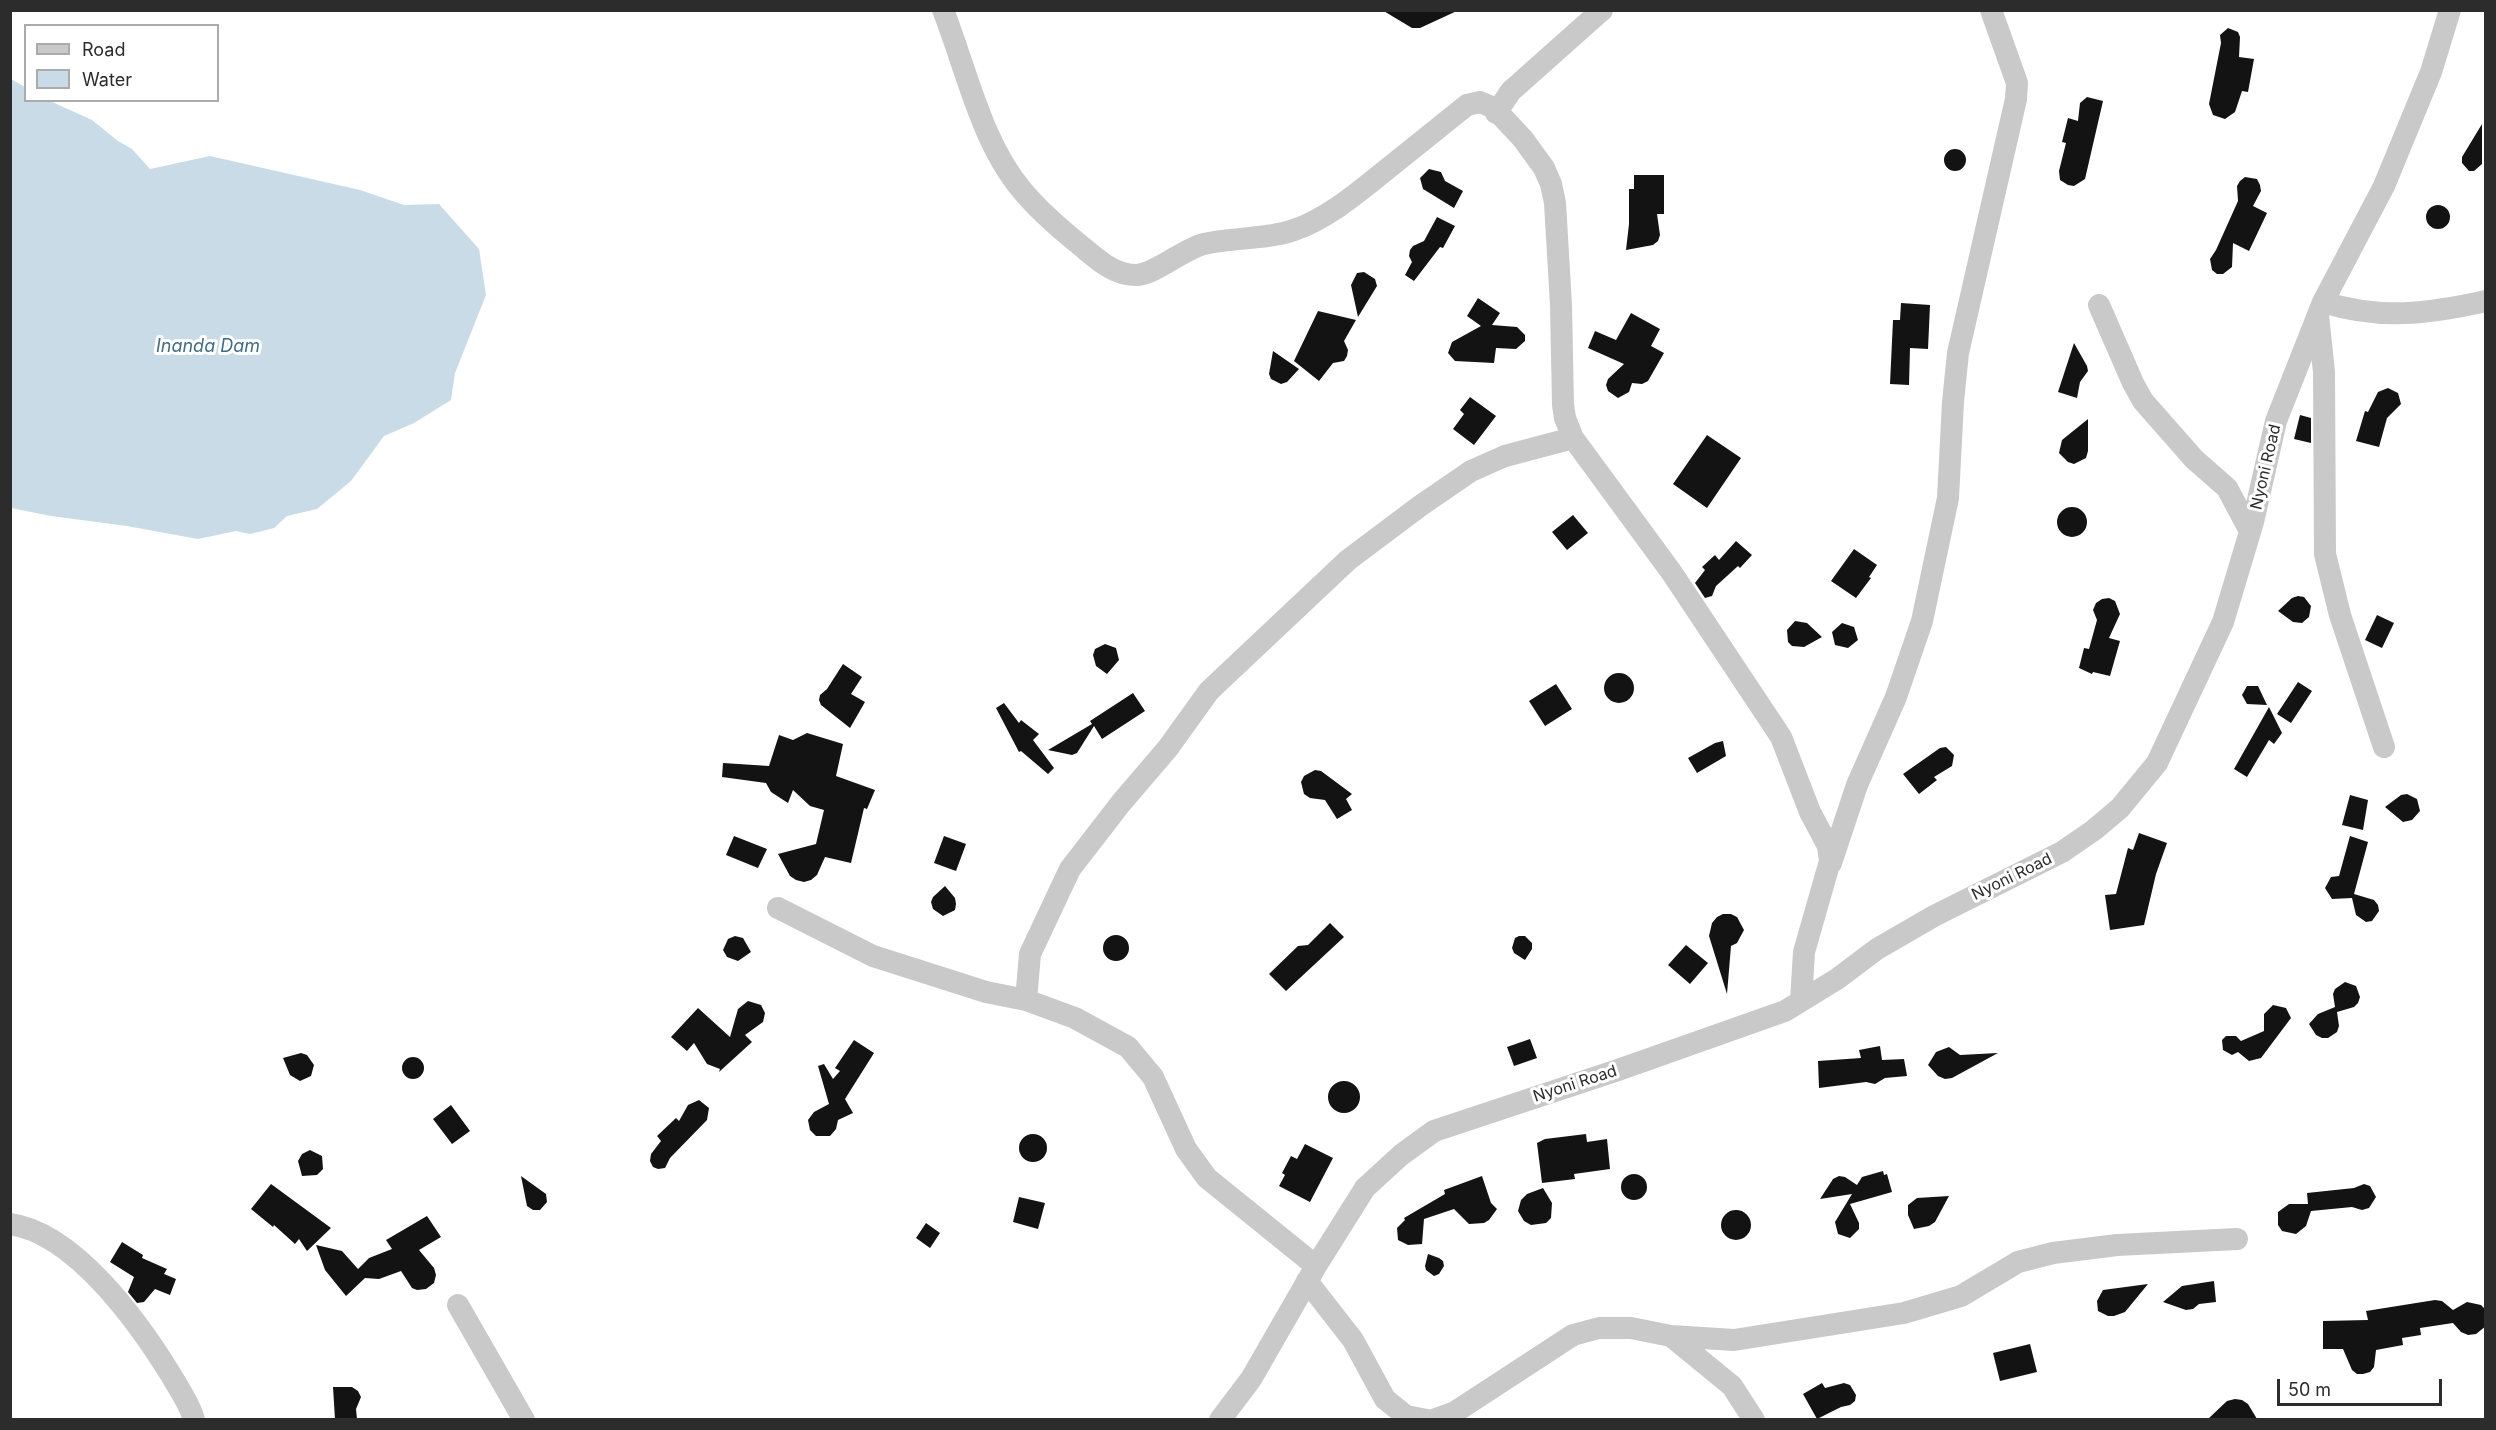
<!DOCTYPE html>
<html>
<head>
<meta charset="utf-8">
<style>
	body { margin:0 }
	#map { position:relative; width:2496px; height:1430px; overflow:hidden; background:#fff; font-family:Inter,sans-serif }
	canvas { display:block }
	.frame { position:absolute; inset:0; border:12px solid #2c2c2c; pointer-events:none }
	.legend { position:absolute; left:24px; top:24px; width:195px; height:78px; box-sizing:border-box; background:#fff; border:2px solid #ababab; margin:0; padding:8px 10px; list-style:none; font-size:18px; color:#2c2c2c }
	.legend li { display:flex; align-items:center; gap:12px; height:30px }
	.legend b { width:30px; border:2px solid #ababab }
	.scale { position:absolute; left:2277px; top:1379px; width:165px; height:27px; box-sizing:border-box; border:3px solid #2c2c2c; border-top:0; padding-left:8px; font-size:18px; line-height:21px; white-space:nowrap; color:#2c2c2c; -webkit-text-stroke:4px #fff; paint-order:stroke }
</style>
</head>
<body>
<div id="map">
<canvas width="2496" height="1430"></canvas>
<div class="frame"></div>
<ul class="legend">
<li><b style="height:8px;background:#c9c9c9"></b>Road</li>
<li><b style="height:16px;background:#c8dbe6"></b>Water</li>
</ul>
<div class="scale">50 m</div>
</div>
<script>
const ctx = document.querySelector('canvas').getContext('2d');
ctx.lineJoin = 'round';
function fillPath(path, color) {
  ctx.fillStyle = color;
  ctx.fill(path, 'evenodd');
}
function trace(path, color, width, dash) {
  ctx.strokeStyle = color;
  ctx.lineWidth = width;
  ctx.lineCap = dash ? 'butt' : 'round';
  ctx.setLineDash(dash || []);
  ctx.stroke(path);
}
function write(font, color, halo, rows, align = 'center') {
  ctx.font = font + ' Inter,sans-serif';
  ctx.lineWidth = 6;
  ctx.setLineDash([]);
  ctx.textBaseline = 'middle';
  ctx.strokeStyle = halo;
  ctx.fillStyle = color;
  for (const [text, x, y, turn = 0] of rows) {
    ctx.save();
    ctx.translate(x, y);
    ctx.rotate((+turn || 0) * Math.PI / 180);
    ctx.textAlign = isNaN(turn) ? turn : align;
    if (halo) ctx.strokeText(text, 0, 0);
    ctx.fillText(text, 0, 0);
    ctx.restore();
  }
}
fillPath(new Path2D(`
	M 11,79 L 25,87 L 26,100 L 50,101 L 92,120 L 118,141 L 132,149 L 150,169 L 210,156 L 360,190 L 404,205 L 439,204 L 479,249 L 486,295 L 455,373 L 451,400 L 414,423 L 384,436 L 351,481 L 317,509 L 287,516 L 274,528 L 250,534 L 236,531 L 198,539 L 127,526 L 51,516 L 11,508 Z`), '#c8dbe6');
fillPath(new Path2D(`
	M 1382,10 L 1459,10 L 1420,28 L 1412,28 Z
	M 2228,28 L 2238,32 L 2240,37 L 2239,57 L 2254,59 L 2248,92 L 2242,91 L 2235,112 L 2225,119 L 2213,115 L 2209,104 L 2221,43 L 2220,35 Z
	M 2087,97 L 2103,101 L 2085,179 L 2074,186 L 2068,185 L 2060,180 L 2059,171 L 2066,143 L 2062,142 L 2068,118 L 2078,121 L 2080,103 Z
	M 2482,124 L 2482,164 L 2474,171 L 2469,171 L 2462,163 L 2462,157 Z
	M1944 160a11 11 0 1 1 22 0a11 11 0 1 1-22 0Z
	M 1429,169 L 1441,172 L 1445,181 L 1463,191 L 1454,208 L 1423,189 L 1420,178 Z
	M 1634,175 L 1664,175 L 1664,214 L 1657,214 L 1660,235 L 1658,241 L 1653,245 L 1626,250 L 1629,224 L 1629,189 L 1634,189 Z
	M 2245,177 L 2257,179 L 2260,185 L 2261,191 L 2253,206 L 2267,213 L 2249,251 L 2233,243 L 2232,267 L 2223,274 L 2217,274 L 2212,270 L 2210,259 L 2216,250 L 2238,201 L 2237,186 L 2240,181 Z
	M2426 217a12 12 0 1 1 24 0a12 12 0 1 1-24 0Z
	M 1437,217 L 1455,226 L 1443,248 L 1440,247 L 1414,281 L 1405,275 L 1412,262 L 1409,256 L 1410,250 L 1413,246 L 1424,241 Z
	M 1364,272 L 1375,279 L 1377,286 L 1358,317 L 1351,285 L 1357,273 Z
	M 1478,298 L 1500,313 L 1492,325 L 1517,327 L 1525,335 L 1525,341 L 1516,349 L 1496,348 L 1494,363 L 1455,361 L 1448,353 L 1452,342 L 1481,326 L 1467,316 Z
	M 1901,303 L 1930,305 L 1928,349 L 1910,348 L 1909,385 L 1890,384 L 1893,320 L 1900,320 Z
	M 1318,311 L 1356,320 L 1344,341 L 1348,350 L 1347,356 L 1344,361 L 1333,363 L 1319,381 L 1294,361 Z
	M 1631,313 L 1660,329 L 1651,346 L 1664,353 L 1648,381 L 1642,384 L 1632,383 L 1629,392 L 1618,398 L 1608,391 L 1606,385 L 1608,379 L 1624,364 L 1588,348 L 1595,331 L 1616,340 Z
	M 2074,343 L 2087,366 L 2088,371 L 2080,382 L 2077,398 L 2058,392 Z
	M 1273,351 L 1299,369 L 1287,382 L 1281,384 L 1271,379 L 1269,374 Z
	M 2388,388 L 2398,393 L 2401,404 L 2387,418 L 2379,447 L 2356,441 L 2365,411 L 2368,412 L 2378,392 Z
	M 1470,397 L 1496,416 L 1474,445 L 1453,429 L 1464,414 L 1460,410 Z
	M 2300,415 L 2311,418 L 2311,443 L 2294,439 Z
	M 2088,419 L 2088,451 L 2086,458 L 2074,464 L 2068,462 L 2059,453 L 2062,440 Z
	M 1707,435 L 1741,458 L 1707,508 L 1673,484 Z
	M2057 522a15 15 0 1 1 30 0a15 15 0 1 1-30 0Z
	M 1573,515 L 1588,533 L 1567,550 L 1552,532 Z
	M 1736,541 L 1752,555 L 1740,568 L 1738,566 L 1716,586 L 1712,596 L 1705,598 L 1695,583 L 1705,570 L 1702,567 L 1715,555 L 1719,560 Z
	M 1854,549 L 1877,565 L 1869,577 L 1871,578 L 1856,598 L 1831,581 Z
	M 2298,596 L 2304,597 L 2311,606 L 2309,617 L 2302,623 L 2293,622 L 2278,611 L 2292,598 Z
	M 2109,598 L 2115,601 L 2120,614 L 2109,638 L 2120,641 L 2110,676 L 2093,672 L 2092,674 L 2079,668 L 2084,648 L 2089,649 L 2097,620 L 2093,610 L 2096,603 L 2102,599 Z
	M 2377,615 L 2394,623 L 2382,648 L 2365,640 Z
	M 1795,621 L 1807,623 L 1822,637 L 1804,647 L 1792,646 L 1788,642 L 1787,630 Z
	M 1842,623 L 1854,627 L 1858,640 L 1848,648 L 1835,645 L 1832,632 Z
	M 1105,644 L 1116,648 L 1119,660 L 1107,674 L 1096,666 L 1093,655 L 1095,649 Z
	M 843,664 L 862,677 L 851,694 L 865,702 L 850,728 L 821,705 L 819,700 L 820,695 L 827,689 Z
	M1604 688a15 15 0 1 1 30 0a15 15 0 1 1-30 0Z
	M 2298,682 L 2312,691 L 2291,723 L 2277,714 Z
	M 1556,684 L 1572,709 L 1545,726 L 1529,701 Z
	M 2247,686 L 2258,686 L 2267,705 L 2247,704 L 2242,695 Z
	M 1133,693 L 1145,711 L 1102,739 L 1094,726 L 1077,753 L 1072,755 L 1048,750 L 1092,724 L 1090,721 Z
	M 1004,703 L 1019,723 L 1021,720 L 1039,734 L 1033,740 L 1054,768 L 1048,774 L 1021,751 L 1019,752 L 996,708 Z
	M 2269,707 L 2282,733 L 2274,744 L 2269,740 L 2247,777 L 2234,769 Z
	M 807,733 L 843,744 L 836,776 L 875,790 L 867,809 L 864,808 L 851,863 L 825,857 L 817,875 L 811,880 L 804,882 L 796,880 L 790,876 L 778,854 L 816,844 L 824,810 L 810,806 L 793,790 L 788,803 L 771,792 L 766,783 L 722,777 L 723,763 L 769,766 L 779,735 L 793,740 Z
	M 1723,741 L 1726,756 L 1697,773 L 1688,758 L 1715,743 Z
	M 1946,747 L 1954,755 L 1952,766 L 1934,777 L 1937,780 L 1919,794 L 1903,774 L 1940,748 Z
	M 1315,770 L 1321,771 L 1352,794 L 1346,799 L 1352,810 L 1337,819 L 1325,800 L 1310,798 L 1304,794 L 1301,782 L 1304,776 Z
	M 2407,794 L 2417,799 L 2420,811 L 2412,820 L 2403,822 L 2385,807 L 2401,795 Z
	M 2350,795 L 2368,800 L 2363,830 L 2342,825 Z
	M 2139,833 L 2167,843 L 2156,874 L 2144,925 L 2110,930 L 2105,895 L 2116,894 L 2128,848 L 2133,850 Z
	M 734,836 L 767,849 L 758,868 L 726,855 Z
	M 944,836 L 966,844 L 956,871 L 934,863 Z
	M 2350,836 L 2368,842 L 2354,894 L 2374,900 L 2378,905 L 2379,911 L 2372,921 L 2366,922 L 2356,915 L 2352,898 L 2332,899 L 2325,888 L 2331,877 L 2339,876 Z
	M 945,886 L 955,898 L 956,904 L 955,910 L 943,916 L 933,909 L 931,902 L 933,897 Z
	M 1723,914 L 1731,914 L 1737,917 L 1744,930 L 1737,943 L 1731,946 L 1727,994 L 1709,936 L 1712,923 L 1717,917 Z
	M 1330,923 L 1344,937 L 1286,991 L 1269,974 L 1298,946 L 1308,945 Z
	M1103 948a13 13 0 1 1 26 0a13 13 0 1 1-26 0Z
	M 735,936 L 743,938 L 751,952 L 738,961 L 727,957 L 723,950 L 728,939 Z
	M 1519,936 L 1525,936 L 1532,943 L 1532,949 L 1525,960 L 1514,953 L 1512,948 L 1515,938 Z
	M 1686,945 L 1708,963 L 1690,984 L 1668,965 Z
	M 2345,982 L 2356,986 L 2360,997 L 2358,1003 L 2354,1007 L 2337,1012 L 2339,1026 L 2337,1032 L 2328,1038 L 2322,1038 L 2316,1035 L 2309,1024 L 2318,1014 L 2335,1007 L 2333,994 L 2335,989 Z
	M 748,1001 L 761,1005 L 765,1013 L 763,1022 L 745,1035 L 752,1042 L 719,1072 L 720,1069 L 707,1064 L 694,1043 L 687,1051 L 671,1037 L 698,1008 L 730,1037 L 738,1009 Z
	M 2273,1005 L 2286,1008 L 2291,1018 L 2261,1058 L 2249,1061 L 2238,1052 L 2232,1055 L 2223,1050 L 2222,1040 L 2226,1036 L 2236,1036 L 2241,1041 L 2264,1031 L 2264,1014 Z
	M 1530,1039 L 1537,1058 L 1514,1066 L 1507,1047 Z
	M 854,1040 L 874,1053 L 845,1099 L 853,1113 L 838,1120 L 836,1129 L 830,1136 L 816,1136 L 810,1130 L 808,1120 L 814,1112 L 829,1104 L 818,1066 L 824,1064 L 833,1079 L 840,1071 L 835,1068 Z
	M 1880,1046 L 1882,1060 L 1904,1059 L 1907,1076 L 1885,1078 L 1875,1084 L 1866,1082 L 1819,1088 L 1818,1061 L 1861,1058 L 1859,1050 Z
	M 1949,1047 L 1960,1055 L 1998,1053 L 1952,1078 L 1945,1079 L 1938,1076 L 1928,1065 L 1936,1052 Z
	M 301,1053 L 307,1055 L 314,1065 L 311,1076 L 300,1081 L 290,1075 L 283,1058 Z
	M402 1068a11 11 0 1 1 22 0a11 11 0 1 1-22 0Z
	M1328 1097a16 16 0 1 1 32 0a16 16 0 1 1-32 0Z
	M 699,1100 L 709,1108 L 707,1120 L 670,1158 L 665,1168 L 658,1169 L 653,1167 L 650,1161 L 651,1154 L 661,1141 L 657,1136 L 676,1118 L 679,1121 L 688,1105 Z
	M 451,1105 L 470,1131 L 452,1144 L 433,1119 Z
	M 1586,1134 L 1587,1142 L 1607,1139 L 1610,1169 L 1574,1174 L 1575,1179 L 1542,1183 L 1537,1143 L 1545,1139 Z
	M1019 1148a14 14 0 1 1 28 0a14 14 0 1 1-28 0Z
	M 1305,1144 L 1333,1158 L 1310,1202 L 1279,1186 L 1285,1175 L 1282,1173 L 1291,1156 L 1297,1159 Z
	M 310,1150 L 322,1156 L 323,1169 L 317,1175 L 302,1176 L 298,1161 L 302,1154 Z
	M 1883,1171 L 1884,1175 L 1887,1174 L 1892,1192 L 1850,1204 L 1859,1223 L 1859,1229 L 1850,1238 L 1838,1234 L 1835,1222 L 1852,1194 L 1820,1199 L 1833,1179 L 1839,1176 L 1845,1177 L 1857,1185 L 1862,1177 Z
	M1621 1187a13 13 0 1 1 26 0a13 13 0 1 1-26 0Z
	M 521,1176 L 546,1194 L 547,1202 L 540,1210 L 533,1210 L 527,1206 Z
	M 1482,1176 L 1491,1203 L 1497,1209 L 1489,1220 L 1484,1223 L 1469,1224 L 1454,1209 L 1424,1219 L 1422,1244 L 1408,1245 L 1398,1240 L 1397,1228 L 1405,1220 L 1404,1218 L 1445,1194 L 1444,1190 Z
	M 271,1184 L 331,1228 L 307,1251 L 299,1239 L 295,1244 L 274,1225 L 273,1227 L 251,1209 Z
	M 2364,1184 L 2370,1186 L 2376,1197 L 2369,1208 L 2362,1210 L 2352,1207 L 2311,1211 L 2306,1226 L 2296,1234 L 2282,1231 L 2278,1225 L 2278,1212 L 2289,1204 L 2308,1204 L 2307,1193 L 2354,1188 Z
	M 1543,1188 L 1552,1203 L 1551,1218 L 1546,1223 L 1531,1225 L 1524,1221 L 1518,1211 L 1521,1200 L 1527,1194 Z
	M 1949,1196 L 1935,1222 L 1929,1226 L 1914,1229 L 1908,1215 L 1908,1205 L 1917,1198 Z
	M 1019,1197 L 1045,1203 L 1038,1229 L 1013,1222 Z
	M1721 1225a15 15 0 1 1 30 0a15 15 0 1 1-30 0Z
	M 427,1216 L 441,1237 L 419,1250 L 434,1268 L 436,1275 L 434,1283 L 426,1289 L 417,1290 L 412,1288 L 401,1271 L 379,1279 L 365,1278 L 346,1296 L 325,1270 L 316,1245 L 342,1251 L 358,1269 L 369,1258 L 392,1249 L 386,1240 Z
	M 926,1223 L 940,1233 L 930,1248 L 916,1238 Z
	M 122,1242 L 143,1255 L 142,1258 L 167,1269 L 164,1274 L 176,1279 L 170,1295 L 155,1289 L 144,1302 L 137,1303 L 128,1292 L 134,1277 L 110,1262 Z
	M 1428,1254 L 1439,1258 L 1443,1261 L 1444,1266 L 1439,1274 L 1434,1276 L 1426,1270 L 1425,1266 Z
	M 2214,1281 L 2216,1302 L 2199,1304 L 2193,1309 L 2186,1310 L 2163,1302 L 2182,1286 Z
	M 2148,1284 L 2125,1312 L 2114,1316 L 2108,1316 L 2098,1311 L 2097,1301 L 2103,1290 Z
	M 2435,1300 L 2442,1301 L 2453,1310 L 2467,1302 L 2481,1305 L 2486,1310 L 2486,1326 L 2476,1334 L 2468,1335 L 2461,1332 L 2453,1323 L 2420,1328 L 2421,1335 L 2402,1338 L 2403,1345 L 2376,1350 L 2374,1367 L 2370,1372 L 2363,1374 L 2357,1374 L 2352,1370 L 2343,1349 L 2323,1349 L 2323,1321 L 2368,1320 L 2366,1311 Z
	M 2030,1344 L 2037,1372 L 2000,1381 L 1993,1353 Z
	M 1822,1383 L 1825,1388 L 1844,1383 L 1850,1385 L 1856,1395 L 1855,1401 L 1850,1405 L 1841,1407 L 1817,1419 L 1803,1394 Z
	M 333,1387 L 352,1387 L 358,1391 L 361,1397 L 356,1409 L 357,1419 L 335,1419 Z
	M 2235,1399 L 2242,1400 L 2248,1404 L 2257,1419 L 2208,1419 L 2227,1401 Z`), '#131313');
trace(new Path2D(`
	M 943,10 C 966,68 981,141 1021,189 C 1038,210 1059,228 1080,245 C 1096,258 1113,275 1135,275 C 1153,276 1183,249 1204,244 C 1234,237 1265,240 1294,230 C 1326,219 1355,195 1381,174 C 1410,151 1438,128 1467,105 L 1480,102 L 1494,108 L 1523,139 L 1544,168 L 1551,184 L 1555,203 L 1561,305 L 1563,405 L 1565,418 L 1573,438 L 1672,573 L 1781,737 L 1810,812 L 1828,846 L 1830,861 L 1804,952 L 1801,1001
	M 1496,113 L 1511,91 L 1602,10
	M 2323,302 C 2380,320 2428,314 2486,301
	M 2099,305 L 2133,383 L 2143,401 L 2194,459 L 2227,488 L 2250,531
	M 2318,315 L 2324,372 L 2325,554 L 2340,615 L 2384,747
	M 1831,863 L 1857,785 L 1896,697 L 1922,621 L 1948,498 L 1953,402 L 1958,353 L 2016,99 L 2017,83 L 1991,10
	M 778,908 L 873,956 L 986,992 L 1026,1000 L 1075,1018 L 1128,1047 L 1153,1077 L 1186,1149 L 1207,1178 L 1316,1266
	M 1026,1000 L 1030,954 L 1070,869 L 1121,803 L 1168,748 L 1209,691 L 1348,560 L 1420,506 L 1471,471 L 1505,456 L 1573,438
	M 10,1224 C 75,1233 139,1323 171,1375 C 179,1389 190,1404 194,1420
	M 1307,1281 L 1353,1340 L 1385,1399 L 1406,1416 L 1427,1420
	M 458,1305 L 524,1420
	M 1671,1336 L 1732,1386 L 1754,1420
	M 1220,1420 L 1251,1379 L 1316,1266 L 1365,1188 L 1401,1155 L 1434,1131 L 1618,1070 L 1785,1011 L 1837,979 L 1877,949 L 1934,916 L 2062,852 L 2094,830 L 2120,808 L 2157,763 L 2223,622 L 2253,522 L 2276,421 L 2323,302 L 2384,186 L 2431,72 L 2450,10
	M 1433,1420 L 1455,1412 L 1573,1335 L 1599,1328 L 1631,1328 L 1671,1336 L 1734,1340 L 1904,1313 L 1961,1296 L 2018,1262 L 2053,1253 L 2117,1245 L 2237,1239`), '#c9c9c9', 22);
write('16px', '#2c2c2c', '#fff', [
	["Nyoni Road",2266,467,-77],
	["Nyoni Road",2012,877,-26],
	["Nyoni Road",1575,1084,-18]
]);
write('italic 18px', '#436d84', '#fff', [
	["Inanda Dam",208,347]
]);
</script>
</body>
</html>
